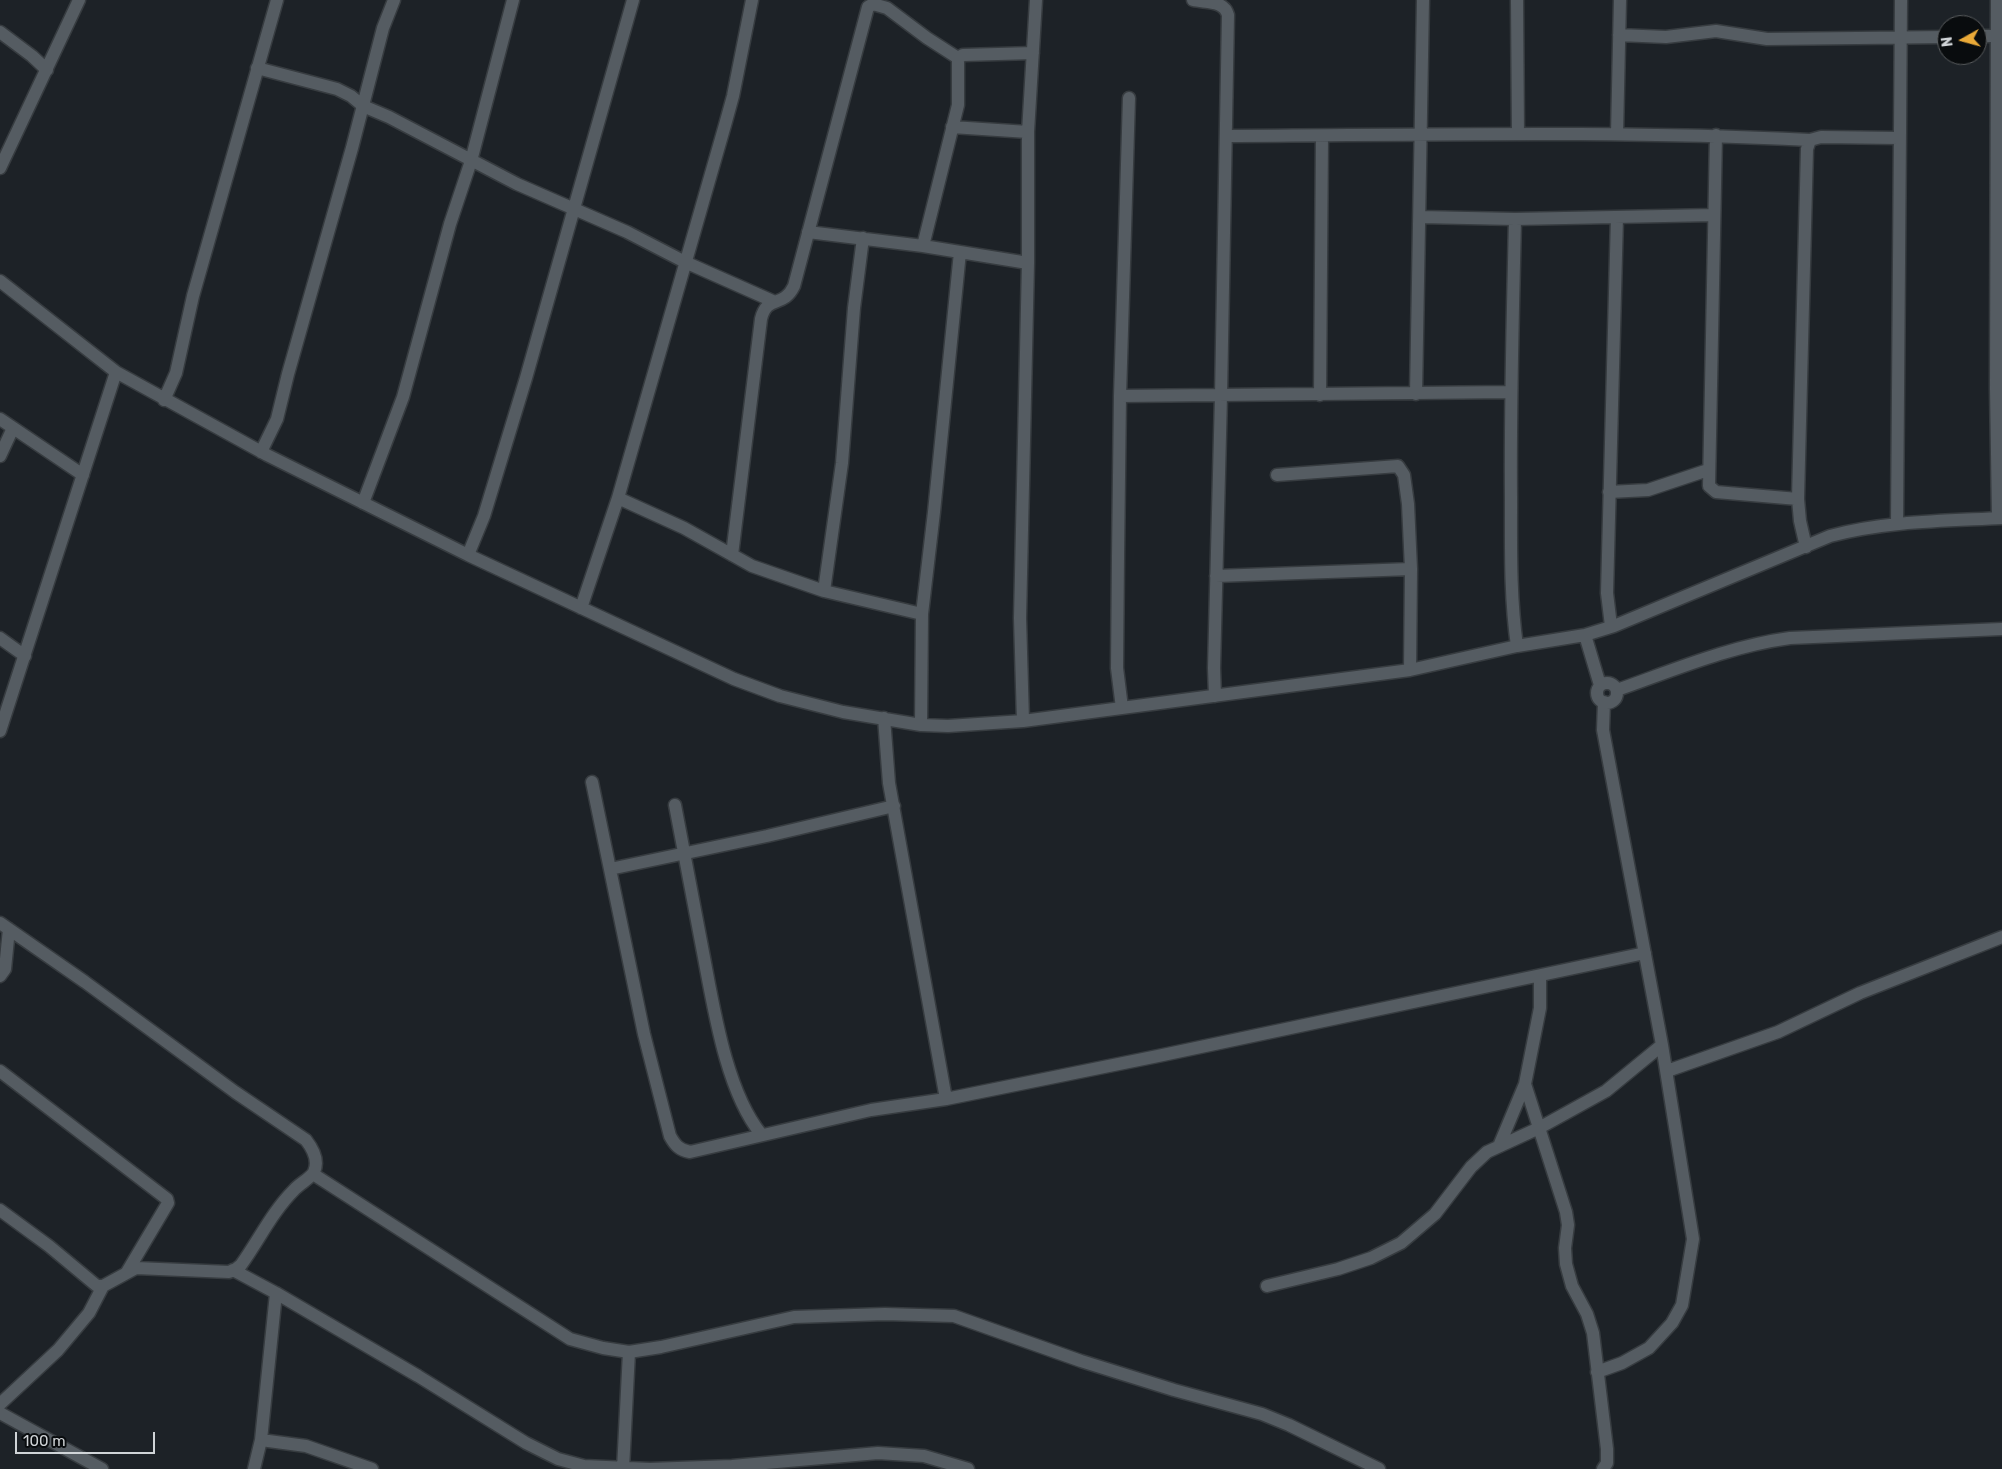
<!DOCTYPE html>
<html>
<head>
<meta charset="utf-8">
<style>
	body { margin:0 }
	#map { position:relative; width:2002px; height:1469px; overflow:hidden; background:#1d2227; font-family:Rubik,sans-serif }
	canvas { display:block }
	.north { position:absolute; left:1937px; top:15px; width:50px; height:50px; box-sizing:border-box; background:#090c0e; border:1px solid #595c5e; border-radius:50%; rotate:263deg; font-size:14px; font-weight:700; line-height:20px; text-align:center; color:#d0d4d7 }
	.north::after { content:''; display:block; margin:auto; width:18px; height:22px; background:#eaaa38; clip-path:polygon(50% 0,100% 100%,50% 72%,0 100%) }
	.scale { position:absolute; left:15px; top:1432px; width:140px; height:22px; box-sizing:border-box; border:2px solid #d0d4d7; border-top:0; padding-left:6px; font-size:15px; line-height:18px; white-space:nowrap; color:#d0d4d7; -webkit-text-stroke:4px #090c0e; paint-order:stroke }
</style>
</head>
<body>
<div id="map">
<canvas width="2002" height="1469"></canvas>
<div class="north">N</div>
<div class="scale">100 m</div>
</div>
<script>
const ctx = document.querySelector('canvas').getContext('2d');
ctx.lineJoin = 'round';
function trace(path, color, width, dash) {
  ctx.strokeStyle = color;
  ctx.lineWidth = width;
  ctx.lineCap = dash ? 'butt' : 'round';
  ctx.setLineDash(dash || []);
  ctx.stroke(path);
}
const minor = new Path2D(`
	M 1193,0 C 1206,3 1224,0 1228,15 L 1221,396 L 1214,668 L 1215,696
	M 1517,0 L 1518,134
	M 1997,0 L 1996,388 L 1998,518
	M 0,32 L 32,56 L 47,70
	M 1619,35 L 1666,37 L 1716,31 L 1767,39 L 1947,37
	M 1977,36 L 1997,36
	M 257,68 L 337,89 L 351,96 L 363,106 L 389,117 L 517,184 L 627,232 L 685,262 L 775,302
	M 952,127 L 1028,132
	M 1617,134 L 1620,0
	M 1716,135 L 1709,486 L 1716,492 L 1798,499
	M 1226,136 C 1420,135 1615,130 1810,140
	M 0,168 L 79,0
	M 1420,217 L 1515,219 L 1714,215
	M 1515,219 C 1513,312 1510,405 1511,499 C 1511,548 1510,597 1517,646
	M 808,232 L 923,246 L 960,252
	M 923,246 L 958,105 L 958,58 L 963,55 L 1033,53
	M 0,281 L 116,372 L 267,455 L 468,555 L 734,679 L 780,696 L 843,712 L 921,725 L 948,726 L 1023,721 L 1410,670 L 1517,646 L 1585,635 L 1614,626 L 1830,536 C 1886,521 1945,521 2002,518
	M 1416,394 L 1423,0
	M 1320,395 L 1322,136
	M 1120,396 L 1510,392
	M 164,400 L 176,373 L 193,296 L 277,0
	M 0,419 L 83,475
	M 261,452 L 277,419 L 288,374 L 352,148 L 383,28 L 394,0
	M 0,456 L 13,428
	M 1277,475 L 1398,466 L 1404,475 L 1408,504 L 1411,569 L 1410,670
	M 1609,492 L 1648,490 L 1708,470
	M 618,498 L 684,528 L 752,566 L 824,591 L 922,614
	M 363,503 L 403,397 L 450,224 L 471,161 L 513,0
	M 1897,524 L 1901,0
	M 1806,547 L 1800,521 L 1798,499 L 1807,149 L 1810,140 L 1821,137 L 1899,138
	M 468,555 L 484,516 L 526,378 L 633,0
	M 732,555 L 761,319 C 767,294 783,309 794,286 L 868,7 L 873,4 L 887,8 L 927,38 L 958,58
	M 1216,576 L 1411,569
	M 824,591 L 842,463 L 854,308 L 863,238
	M 581,608 L 618,498 L 725,125 L 733,96 L 752,0
	M 1611,626 L 1607,593 L 1617,217
	M 1585,635 L 1600,685
	M 0,638 L 25,656
	M1597 693a10 10 0 1 1 20 0a10 10 0 1 1-20 0Z
	M 1617,690 C 1674,670 1730,646 1790,638 L 2002,629
	M 1122,708 L 1117,668 L 1118,557 L 1120,396 L 1129,98
	M 884,718 L 889,783 L 946,1099
	M 1023,721 L 1020,618 L 1028,263 L 1028,132 L 1036,0
	M 921,725 L 922,614 L 934,512 L 960,252 L 1028,263
	M 0,731 L 116,372
	M 592,782 L 644,1034 L 670,1136 C 675,1145 679,1150 690,1152 L 871,1110 L 946,1099 L 1158,1056 L 1645,953
	M 675,805 C 684,852 693,899 702,947 C 713,1003 725,1090 761,1134
	M 610,869 L 767,836 L 894,806
	M 0,923 L 85,982 L 235,1092 L 306,1140 C 313,1149 319,1161 314,1172 C 311,1178 299,1184 294,1190 C 272,1212 259,1240 241,1265 L 236,1269 L 229,1272 L 136,1268 L 103,1286 L 97,1286 L 49,1246 L 0,1210
	M 0,976 L 5,969 L 9,929
	M 0,1071 L 167,1199 L 168,1203 L 127,1272
	M 1667,1071 L 1778,1032 L 1860,993 L 2002,937
	M 1525,1084 L 1566,1212 L 1568,1225 L 1565,1248 L 1566,1264 L 1572,1286 L 1587,1314 L 1593,1333 L 1607,1449 L 1607,1463 L 1603,1469
	M 1499,1146 L 1525,1084 L 1540,1008 L 1540,976
	M 313,1174 L 570,1339 L 603,1348 L 629,1352 L 661,1347 L 794,1317 L 885,1314 L 954,1316 L 1081,1361 L 1174,1390 L 1262,1414 L 1289,1425 L 1379,1469
	M 233,1270 L 276,1293 L 418,1376 L 526,1443 L 558,1459 L 584,1466 L 650,1469
	M 1267,1286 L 1338,1269 L 1371,1258 L 1401,1243 L 1435,1214 L 1471,1167 L 1487,1152 L 1539,1128 L 1606,1091 L 1662,1045
	M 1597,1372 L 1622,1363 L 1649,1348 L 1672,1323 L 1682,1305 L 1693,1239 L 1662,1045 L 1603,730 L 1604,702
	M 0,1404 L 58,1350 L 89,1313 L 103,1286
	M 0,1413 L 102,1469
	M 261,1440 L 306,1446 L 372,1469
	M 254,1469 L 261,1440 L 276,1293
	M 623,1469 L 629,1352
	M 650,1469 L 732,1466 L 878,1453 L 924,1456 L 968,1469`);
trace(minor, '#373c40', 15);
trace(minor, '#555c62', 12);
</script>
</body>
</html>
